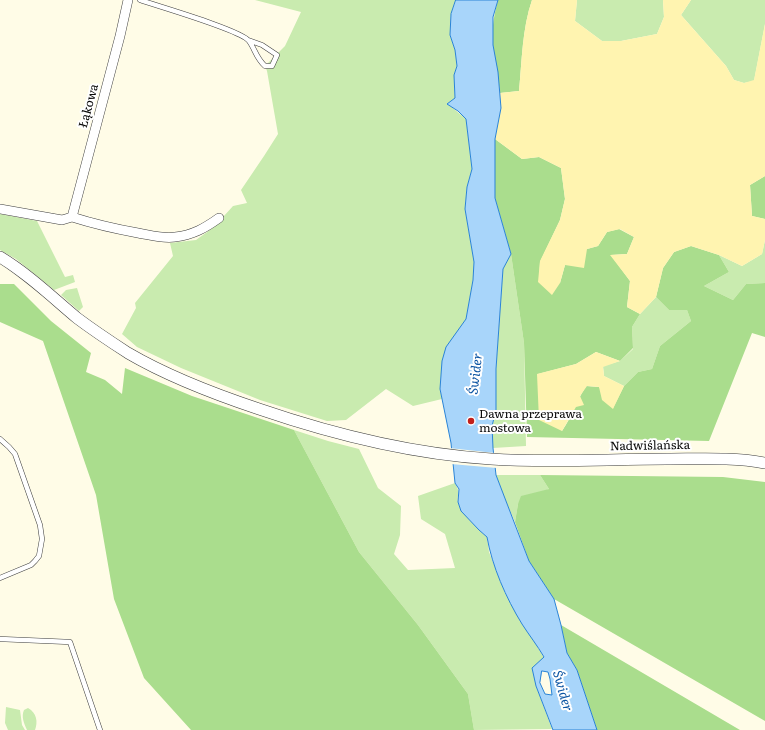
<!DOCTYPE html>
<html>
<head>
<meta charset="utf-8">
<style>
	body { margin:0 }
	canvas { display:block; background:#fffce7 }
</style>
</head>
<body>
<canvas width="765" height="730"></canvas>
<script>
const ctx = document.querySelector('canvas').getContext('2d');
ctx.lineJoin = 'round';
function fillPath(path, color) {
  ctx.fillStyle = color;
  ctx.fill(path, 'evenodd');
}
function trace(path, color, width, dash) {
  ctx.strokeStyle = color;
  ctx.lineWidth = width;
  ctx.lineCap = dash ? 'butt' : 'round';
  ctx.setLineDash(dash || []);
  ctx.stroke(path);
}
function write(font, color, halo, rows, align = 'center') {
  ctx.font = font + ' Literata,serif';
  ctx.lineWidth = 4;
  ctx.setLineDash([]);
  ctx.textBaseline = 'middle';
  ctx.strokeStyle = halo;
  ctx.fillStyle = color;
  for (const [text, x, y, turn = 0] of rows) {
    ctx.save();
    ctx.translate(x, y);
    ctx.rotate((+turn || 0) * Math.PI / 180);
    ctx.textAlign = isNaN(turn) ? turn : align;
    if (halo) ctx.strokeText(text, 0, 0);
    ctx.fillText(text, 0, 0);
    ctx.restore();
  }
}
fillPath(new Path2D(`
	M 255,0 L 456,0 L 451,14 L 450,35 L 455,50 L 457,66 L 454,75 L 455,98 L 448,104 L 466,119 L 472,169 L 467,187 L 465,209 L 474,262 L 473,280 L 466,319 L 442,361 L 440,389 L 442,399 L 413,406 L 386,389 L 346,420 L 327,421 L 260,400 L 181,368 L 137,347 L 122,334 L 136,308 L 135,303 L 173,256 L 170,243 L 196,240 L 214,227 L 233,206 L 247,203 L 241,190 L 264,156 L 278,134 L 267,71 L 265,66 L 285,46 L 301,12 Z
	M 577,0 L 663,0 L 664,17 L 657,34 L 621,41 L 602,41 L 575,21 Z
	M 691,0 L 765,0 L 765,24 L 754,81 L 744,83 L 734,80 L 726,66 L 681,15 Z
	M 0,214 L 37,221 L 65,277 L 73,275 L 75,282 L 54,290 L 16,259 L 0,250 Z
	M 765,240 L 765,283 L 746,284 L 733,300 L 704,286 L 729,272 L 719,255 L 742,266 L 762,254 Z
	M 511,254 L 524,343 L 526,446 L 493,448 L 492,426 L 496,410 L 496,369 L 503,269 Z
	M 77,288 L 83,307 L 79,311 L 61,295 L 66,290 Z
	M 656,297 L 669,310 L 687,310 L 691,321 L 660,346 L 652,369 L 638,372 L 624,386 L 604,376 L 603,366 L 620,361 L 633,349 L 632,327 L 640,314 Z
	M 294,430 L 328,441 L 359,449 L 378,488 L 401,506 L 400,535 L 394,554 L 408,570 L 455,568 L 445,534 L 421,519 L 418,496 L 455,483 C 461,494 457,493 458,502 C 459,509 481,532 487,537 L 489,552 L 505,593 L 522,624 L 533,639 L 544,658 L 536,686 L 552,729 L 474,730 L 468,694 L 418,625 L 359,552 Z
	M 496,475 L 540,475 L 549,489 L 518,504 L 515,522 L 504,497 Z
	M 6,707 L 20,710 L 22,725 L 25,730 L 8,730 L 5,723 Z
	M 28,708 C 37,713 38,722 35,730 L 27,730 C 24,723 21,717 24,710 Z`), '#c9ebaf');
fillPath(new Path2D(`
	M 498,0 L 532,0 C 522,29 522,61 519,91 L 500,93 C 498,76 495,62 493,46 C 491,31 494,15 498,0 Z
	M 495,139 L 522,159 L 539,157 L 561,168 L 565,199 L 560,220 L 540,262 L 539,282 L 560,283 L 565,265 L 587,249 L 598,246 L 607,232 L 619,229 L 634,237 L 627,254 L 611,255 L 630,281 L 627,307 L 640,314 L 632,327 L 633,348 L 620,361 L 596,352 L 576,364 L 538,374 L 562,431 C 572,417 577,400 586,386 L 599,387 L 613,408 L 624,386 L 638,372 L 652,369 L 660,346 L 691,321 L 687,310 L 669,310 L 656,297 L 663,268 L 674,252 L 691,246 L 719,255 L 729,272 L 704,286 L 733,300 L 746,284 L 765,283 L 765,337 L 752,333 L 709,441 L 527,437 L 524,343 L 511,254 L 495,198 Z
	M 765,176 L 765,219 L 752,216 L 750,185 Z
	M 0,284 L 14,284 L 51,321 L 91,353 L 86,372 L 105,380 L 122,394 L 125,368 L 192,396 L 294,430 L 359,552 L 418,625 L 468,694 L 474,730 L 191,730 L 144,678 L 114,599 L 96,495 L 43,341 L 0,322 Z
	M 540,475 L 723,477 L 765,482 L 765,721 L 554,599 L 529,561 L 515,522 L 518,504 L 521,496 L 549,489 Z
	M 561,625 L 740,730 L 597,730 L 577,670 L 567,653 Z`), '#aadd8d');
fillPath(new Path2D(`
	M 532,0 L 577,0 L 575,21 L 602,41 L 621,41 L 657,34 L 664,17 L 663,0 L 691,0 L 681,15 L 726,66 L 734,80 L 744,83 L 754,80 L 765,24 L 765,176 L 750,185 L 752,216 L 765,219 L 765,240 L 762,254 L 742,266 L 719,255 L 691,246 L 674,252 L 663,268 L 656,297 L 640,314 L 627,307 L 630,281 L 610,255 L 627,254 L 634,237 L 620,229 L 607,232 L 598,246 L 587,249 L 584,268 L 565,265 L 560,283 L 552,295 L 538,282 L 540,261 L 560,220 L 565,199 L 561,168 L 539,157 L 522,159 L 495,139 L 501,108 L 500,93 L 519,91 C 522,61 522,29 532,0 Z
	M 596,352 L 620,361 L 603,367 L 604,376 L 624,386 L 613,409 L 602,400 L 599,387 L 587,386 L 580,396 L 584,405 L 576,407 L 562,431 L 539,420 L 537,374 L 576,364 Z`), '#fff4b0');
const water = new Path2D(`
	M 456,0 L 498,0 L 493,17 L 493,45 L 498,72 L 501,108 L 495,139 L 495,198 L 511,254 L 503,269 L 496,369 L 496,410 L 492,426 L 493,448 L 496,475 L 529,561 L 554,599 L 561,625 L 567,653 L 577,670 L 597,730 L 553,730 L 536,686 L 532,668 L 544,657 C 537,645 529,635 522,624 C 506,598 492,566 487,537 L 479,530 L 461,511 L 458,502 L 459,489 L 455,483 L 451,443 L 440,389 L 442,361 L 446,347 L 466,319 L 473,280 L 474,262 L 465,209 L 467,187 L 472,169 L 466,119 L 458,111 L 447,104 L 455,98 L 454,75 L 457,66 L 455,50 L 450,35 L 451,14 ZM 542,671 L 548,672 L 550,679 L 552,695 L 545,694 L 540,683 Z`);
fillPath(water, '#a8d5fa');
trace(water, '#2a83d6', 1);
fillPath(new Path2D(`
	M 449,448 L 495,453 L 497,468 L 451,464 Z`), '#fffce7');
const service = new Path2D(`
	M 140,0 C 157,6 241,30 249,41 C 255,49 256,58 265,66 L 272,66 L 277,55 L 262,45 L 248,40
	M 0,439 L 9,447 L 15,454 L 40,525 L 42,539 L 39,556 L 35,561 L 31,565 L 0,578
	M 0,639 L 70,642 L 100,730`);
const minor = new Path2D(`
	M 0,209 L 62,220 L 72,217 L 120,36 L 128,0
	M 72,217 C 94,224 116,229 138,233 C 150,235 163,239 175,237 C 193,235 205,228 219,218`);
const tertiary = new Path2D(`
	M 0,257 C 28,274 52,297 77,318 C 93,330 111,342 128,353 C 169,377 214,394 259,409 C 335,435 411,454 491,459 C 549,463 608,459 667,459 C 700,459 733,457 765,463`);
trace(service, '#3d3d3d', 5.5);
trace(minor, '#3d3d3d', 10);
trace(tertiary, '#3d3d3d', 12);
trace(service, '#fff', 4.5);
trace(minor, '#fff', 9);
trace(tertiary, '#fff', 11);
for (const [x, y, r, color] of [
	[471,421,4,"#c2201a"]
]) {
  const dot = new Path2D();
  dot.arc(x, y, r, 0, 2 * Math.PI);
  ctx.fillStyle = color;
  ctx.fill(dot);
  trace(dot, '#fff', 1.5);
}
write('12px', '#0a0a0a', '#fff', [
	["Łąkowa",89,106,-75],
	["Nadwiślańska",650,446,-1]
]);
write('12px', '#0a0a0a', '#fff', [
	["Dawna przeprawa",479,414],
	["mostowa",479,428]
], 'left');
write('italic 13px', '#0d55a3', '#fff', [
	["Świder",476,374,-83],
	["Świder",562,691,74]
]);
</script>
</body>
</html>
